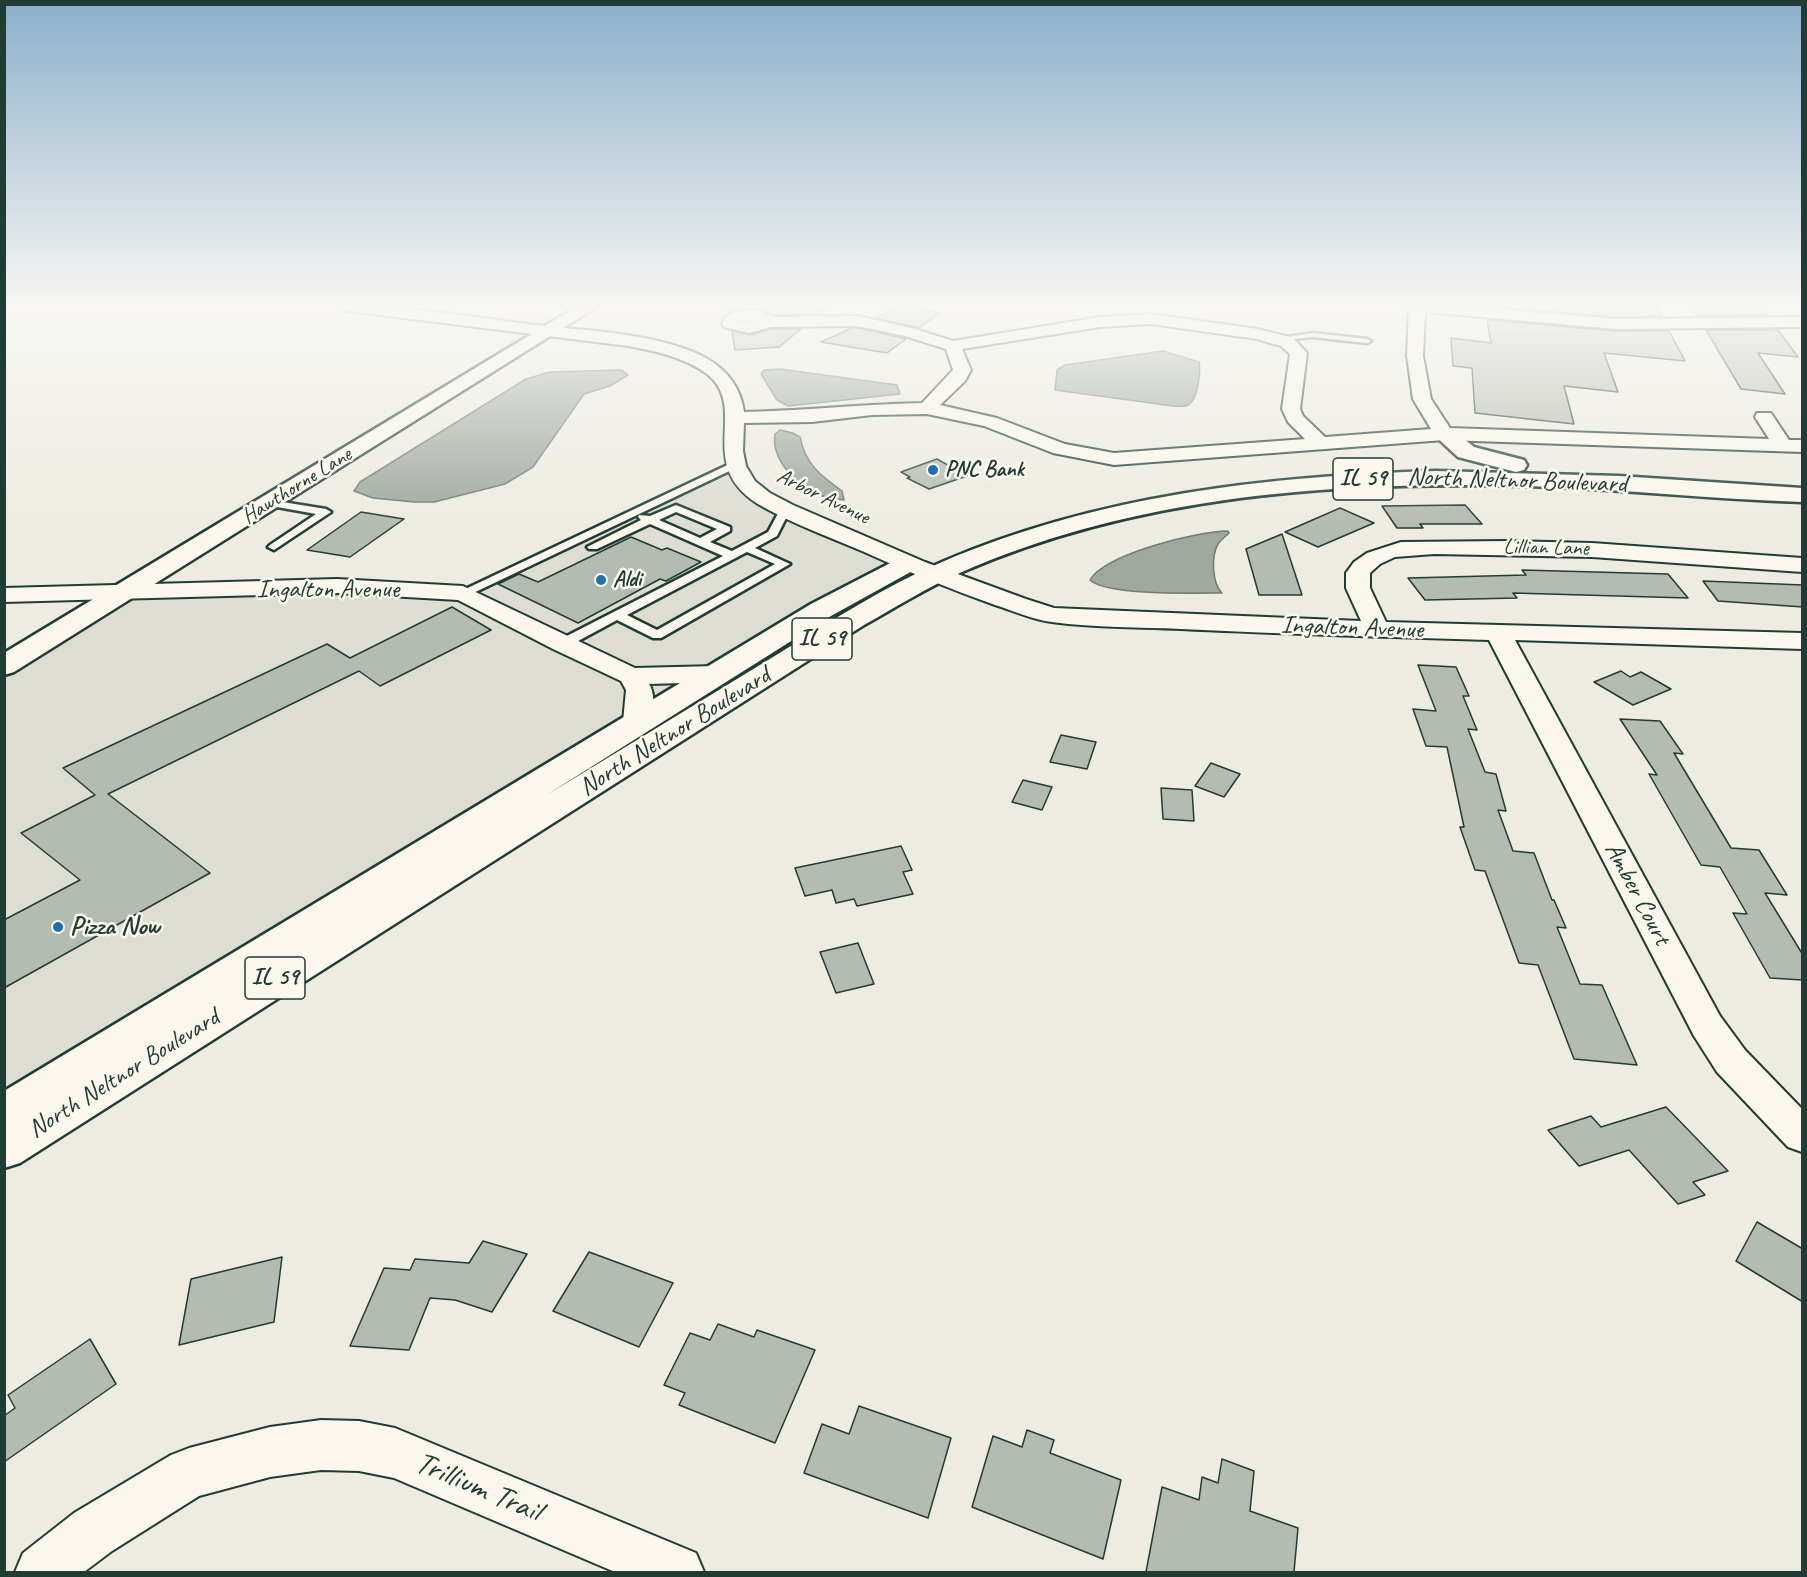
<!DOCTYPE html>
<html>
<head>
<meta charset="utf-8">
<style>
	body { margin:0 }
	#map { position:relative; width:1807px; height:1577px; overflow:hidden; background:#eeece1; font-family:Caveat,sans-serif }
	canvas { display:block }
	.frame { position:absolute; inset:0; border:6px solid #1f3d34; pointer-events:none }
</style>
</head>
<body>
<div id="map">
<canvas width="1807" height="1577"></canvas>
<div class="frame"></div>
</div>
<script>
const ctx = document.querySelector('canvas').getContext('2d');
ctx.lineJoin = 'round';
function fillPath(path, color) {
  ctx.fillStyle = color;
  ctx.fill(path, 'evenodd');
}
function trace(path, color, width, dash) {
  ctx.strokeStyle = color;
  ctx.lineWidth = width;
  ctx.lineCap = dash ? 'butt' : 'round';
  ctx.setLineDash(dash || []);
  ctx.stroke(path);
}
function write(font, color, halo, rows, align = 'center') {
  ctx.font = font + ' Caveat,sans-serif';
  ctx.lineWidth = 5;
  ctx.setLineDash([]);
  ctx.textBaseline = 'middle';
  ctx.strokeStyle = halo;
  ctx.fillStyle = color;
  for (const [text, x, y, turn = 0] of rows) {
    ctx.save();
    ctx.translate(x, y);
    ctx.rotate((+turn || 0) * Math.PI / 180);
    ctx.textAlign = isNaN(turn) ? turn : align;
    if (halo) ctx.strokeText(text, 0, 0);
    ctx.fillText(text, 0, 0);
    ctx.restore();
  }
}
fillPath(new Path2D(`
	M 734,461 L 745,482 L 909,563 L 5,1115 L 5,666 L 124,593 L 463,593 Z`), '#ddddd2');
const water = new Path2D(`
	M 1163,351 L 1199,362 C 1201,371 1198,400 1188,405 C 1184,407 1178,406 1173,406 L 1055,390 L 1057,370 L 1065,365 Z
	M 780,369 L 897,385 L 900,394 L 788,406 L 777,400 L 761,374 L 764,370 Z
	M 622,370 L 628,375 L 610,386 L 584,394 L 533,467 L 505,484 L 434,502 L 414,502 L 373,498 L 354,491 L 360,482 L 526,379 L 550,372 Z
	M 780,430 L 793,433 L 800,437 C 805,464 821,476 842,491 L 844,500 C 835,499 824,498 815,493 C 794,483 771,458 775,434 Z
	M 1228,531 L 1229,533 C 1226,536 1221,540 1218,544 C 1211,556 1212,583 1222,593 C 1197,593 1107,596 1090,580 C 1105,554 1198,531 1228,531 Z`);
fillPath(water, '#9fa89f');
trace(water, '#6c7d74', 1.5);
const building = new Path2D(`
	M 727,306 L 828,306 L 818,314 L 772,315 L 755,308 L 728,313 Z
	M 901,306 L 907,306 L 939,313 L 919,328 L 875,318 Z
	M 1486,306 L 1656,306 L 1662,316 L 1616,317 Z
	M 1691,306 L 1761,306 L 1768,315 L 1697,316 Z
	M 1487,320 L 1616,331 L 1669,331 L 1685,361 L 1604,353 L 1618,392 L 1564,386 L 1574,424 L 1475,413 L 1472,368 L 1453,366 L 1451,338 L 1491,343 Z
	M 852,328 L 858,328 L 906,339 L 887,353 L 821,342 Z
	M 771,329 L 801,329 L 779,347 L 735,350 L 732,331 L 750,335 Z
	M 1706,330 L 1778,330 L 1798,357 L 1758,353 L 1785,394 L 1741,389 Z
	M 937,459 L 967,476 L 929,489 L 907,478 L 910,477 L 901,472 Z
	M 1465,505 L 1482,524 L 1420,524 L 1423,528 L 1397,528 L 1382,506 Z
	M 1340,508 L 1374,523 L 1318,547 L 1285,532 Z
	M 361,512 L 404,519 L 350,557 L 307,550 Z
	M 1282,534 L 1302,595 L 1259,595 L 1246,549 Z
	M 631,537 L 662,550 L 667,548 L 701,562 L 666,581 L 660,579 L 578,623 L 498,584 L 519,574 L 538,582 Z
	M 1522,570 L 1668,574 L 1688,598 L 1513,593 L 1517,598 L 1425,600 L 1408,578 L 1526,575 Z
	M 1703,581 L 1803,585 L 1803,607 L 1718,601 Z
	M 452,607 L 491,630 L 380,686 L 359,671 L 108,794 L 210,873 L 4,988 L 4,920 L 80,880 L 21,833 L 95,795 L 63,768 L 327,644 L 350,658 Z
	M 1418,665 L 1456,667 L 1469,696 L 1463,696 L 1477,730 L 1468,729 L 1485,772 L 1496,774 L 1506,811 L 1498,810 L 1513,851 L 1534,853 L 1552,900 L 1554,900 L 1566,928 L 1557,927 L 1580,984 L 1602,985 L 1637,1065 L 1574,1059 L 1538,965 L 1519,963 L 1485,871 L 1475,870 L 1460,827 L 1464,827 L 1447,747 L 1426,746 L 1413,709 L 1436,711 Z
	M 1621,671 L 1630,677 L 1641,672 L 1671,689 L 1633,705 L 1594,682 Z
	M 1620,719 L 1660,721 L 1683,754 L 1674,753 L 1731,848 L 1759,850 L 1787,895 L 1765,893 L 1803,955 L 1803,980 L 1770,978 L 1733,913 L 1747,914 L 1720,867 L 1701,865 L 1649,774 L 1657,775 Z
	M 1061,735 L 1096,742 L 1087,769 L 1050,762 Z
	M 1211,763 L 1240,774 L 1224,797 L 1195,786 Z
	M 1023,780 L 1052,787 L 1042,810 L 1012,802 Z
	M 1161,788 L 1192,790 L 1194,821 L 1163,819 Z
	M 901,846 L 912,870 L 903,872 L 913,894 L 857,906 L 854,899 L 836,903 L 832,890 L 805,896 L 795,868 Z
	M 858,943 L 874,984 L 836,993 L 820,952 Z
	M 1666,1107 L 1728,1171 L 1693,1182 L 1705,1195 L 1678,1204 L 1629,1150 L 1579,1166 L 1548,1130 L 1591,1116 L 1601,1127 Z
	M 1757,1222 L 1803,1249 L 1803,1302 L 1736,1261 Z
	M 483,1241 L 527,1254 L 492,1312 L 455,1300 L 430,1298 L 409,1350 L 350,1346 L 384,1268 L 410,1270 L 415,1259 L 469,1263 Z
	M 589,1252 L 673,1283 L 639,1347 L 553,1311 Z
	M 282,1257 L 274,1322 L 179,1345 L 191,1279 Z
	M 718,1324 L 754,1337 L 757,1330 L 815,1350 L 775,1443 L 679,1405 L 685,1393 L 664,1385 L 690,1333 L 710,1340 Z
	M 90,1339 L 116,1384 L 4,1462 L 4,1416 L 15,1408 L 8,1395 Z
	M 859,1406 L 951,1438 L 928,1518 L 804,1473 L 822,1424 L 849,1434 Z
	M 1027,1430 L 1054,1440 L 1050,1453 L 1121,1480 L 1103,1559 L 972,1507 L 993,1436 L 1022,1447 Z
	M 1222,1459 L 1254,1471 L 1250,1511 L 1298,1528 L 1294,1572 L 1146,1572 L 1162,1487 L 1199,1500 L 1202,1477 L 1218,1483 Z`);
fillPath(building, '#b4bbb0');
trace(building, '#1f3d34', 1.5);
const lane = new Path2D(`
	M 1313,333 L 1367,339 L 1371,341 L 1367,343 L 1313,337 L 1277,341 L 1273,339 Z
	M 736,461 L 741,464 L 740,466 L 467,596 L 459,596 L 457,593 Z
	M 270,500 L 326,509 L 331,512 L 274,550 L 268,547 L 270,545 L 316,514 L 266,505 L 265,503 Z
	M 676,505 L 730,527 L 730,531 L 710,542 L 732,551 L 768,532 L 781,508 L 789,508 L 790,510 L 777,536 L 755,548 L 790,564 L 661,638 L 653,638 L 617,620 L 567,647 L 557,647 L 556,644 L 557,641 L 723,556 L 650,524 L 597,549 L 589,549 L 587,547 L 641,520 L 638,517 L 639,515 L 650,516 ZM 676,512 L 717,529 L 700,538 L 659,520 ZM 747,552 L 775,564 L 657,630 L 627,615 Z`);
const street = new Path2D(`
	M 339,306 C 405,305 470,317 536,325 C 589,331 659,333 706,358 C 727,370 741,388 744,412 C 803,411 862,404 922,403 L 953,370 L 946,349 L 905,336 L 858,326 L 771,327 L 749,333 L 724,327 L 722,324 L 725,317 C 738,310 760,306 771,317 L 858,316 L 915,329 L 953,341 L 1100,317 L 1151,314 L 1258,329 L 1293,338 L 1307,353 L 1300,409 L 1303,416 L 1325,437 L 1431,429 L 1413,399 L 1407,356 L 1409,306 L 1459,306 L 1616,319 L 1802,317 L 1802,327 L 1616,329 L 1425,312 L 1423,356 L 1431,399 L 1450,428 L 1769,439 L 1755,417 L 1757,413 L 1771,413 L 1789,440 L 1802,440 L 1802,452 L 1444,440 L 1114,465 L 1053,453 L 984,426 L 927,414 L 872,415 L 812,422 L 744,423 L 743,451 L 746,466 L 755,481 L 770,493 L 793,505 L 925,562 L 1026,599 L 1054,608 L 1361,621 L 1346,588 L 1346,573 L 1354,562 L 1367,553 L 1401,542 L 1507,541 L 1592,543 L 1802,558 L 1802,572 L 1592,557 L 1434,554 L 1395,557 L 1380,564 L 1370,573 L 1370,588 L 1386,622 L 1802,633 L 1802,649 L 1515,640 L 1720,1016 L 1745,1050 L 1802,1109 L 1802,1152 L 1788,1147 L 1717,1072 L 1694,1036 L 1489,640 C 1386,637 1284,634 1181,629 C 1139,627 1094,628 1052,622 C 1033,620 1014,611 995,605 C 950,589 906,571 862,551 C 827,536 790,523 758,504 C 694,464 750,408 707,374 C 684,357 655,351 628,346 L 347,311 ZM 742,321 L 757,321 L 739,322 ZM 1151,324 L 1257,339 L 1281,346 L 1290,354 L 1282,409 L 1288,422 L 1305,439 L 1114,453 L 1065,444 L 997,418 L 940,405 L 965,381 L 971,370 L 962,349 L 1100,327 Z
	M 337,579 L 463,586 L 635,668 L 716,666 L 725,668 L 729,674 L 725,680 L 716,682 L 649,684 C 656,694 654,718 647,728 L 637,730 L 627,728 L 623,722 L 626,690 L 621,681 L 553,649 L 458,600 L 337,593 L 4,602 L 4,588 Z
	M 321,1420 L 359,1421 L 395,1428 L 696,1553 L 704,1572 L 615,1572 L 394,1478 L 359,1471 L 321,1470 L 270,1477 L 199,1496 L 112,1551 L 84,1572 L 15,1572 L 23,1553 L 74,1513 L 171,1455 L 189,1448 L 270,1427 Z`);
const secondary = new Path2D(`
	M 578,306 L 598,306 L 14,672 L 4,675 L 4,653 Z`);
const primary = new Path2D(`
	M 1444,428 L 1452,429 L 1474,447 L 1524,460 L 1527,465 L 1524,470 L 1516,472 L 1458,457 L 1433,434 L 1436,429 Z
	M 1436,471 L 1619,476 L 1802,488 L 1802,502 C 1711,499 1619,489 1527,486 C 1336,481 1139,495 962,572 C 928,587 896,607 864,625 L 20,1163 L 4,1168 L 4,1091 L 811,604 L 898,559 L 907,556 L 916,559 L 920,564 L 916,569 L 831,616 L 545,796 C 621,750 697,703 773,657 C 828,623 883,587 942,562 C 1098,495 1268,476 1436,471 Z`);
trace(lane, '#1f3d34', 5);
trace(street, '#1f3d34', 4);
trace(secondary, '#1f3d34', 5);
trace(primary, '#1f3d34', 5);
fillPath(lane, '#fbf7ec');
fillPath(street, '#fbf7ec');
fillPath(secondary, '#fbf7ec');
fillPath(primary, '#fbf7ec');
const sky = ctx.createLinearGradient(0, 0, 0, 527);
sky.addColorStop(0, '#8bafcb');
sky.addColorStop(0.58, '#f7f6f2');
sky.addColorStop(1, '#f7f6f200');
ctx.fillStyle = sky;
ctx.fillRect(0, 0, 1807, 527);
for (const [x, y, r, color] of [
	[933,470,6,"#1f6fb2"],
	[601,580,6,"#1f6fb2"],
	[58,927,6,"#1f6fb2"]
]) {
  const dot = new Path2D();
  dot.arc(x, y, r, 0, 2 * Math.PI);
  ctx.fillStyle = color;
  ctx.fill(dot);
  trace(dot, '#fbf7ec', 2);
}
write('bold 22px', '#1f3d34', '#fbf7ec', [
	["PNC Bank",945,470],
	["Aldi",613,580]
], 'left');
write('22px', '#1f3d34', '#fbf7ec', [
	["Hawthorne Lane",297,486,-32],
	["Arbor Avenue",823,497,26],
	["Lillian Lane",1546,548,1]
]);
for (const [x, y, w] of [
	[1363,479,60],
	[822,639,60],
	[275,978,60]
]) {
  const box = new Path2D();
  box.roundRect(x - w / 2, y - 21, w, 42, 4.5);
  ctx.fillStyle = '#fbf7ec';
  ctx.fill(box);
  trace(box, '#1f3d34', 1.5);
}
write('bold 24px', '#1f3d34', null, [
	["IL 59",1363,479],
	["IL 59",822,639],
	["IL 59",275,978]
]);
write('26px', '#1f3d34', '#fbf7ec', [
	["North Neltnor Boulevard",1517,481,2],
	["Ingalton Avenue",328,590],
	["Ingalton Avenue",1352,628,2],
	["North Neltnor Boulevard",675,732,-32],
	["Amber Court",1637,894,62],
	["North Neltnor Boulevard",124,1074,-32]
]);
write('bold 26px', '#1f3d34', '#fbf7ec', [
	["Pizza Now",70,927]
], 'left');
write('32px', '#1f3d34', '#fbf7ec', [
	["Trillium Trail",478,1488,23]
]);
</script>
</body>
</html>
